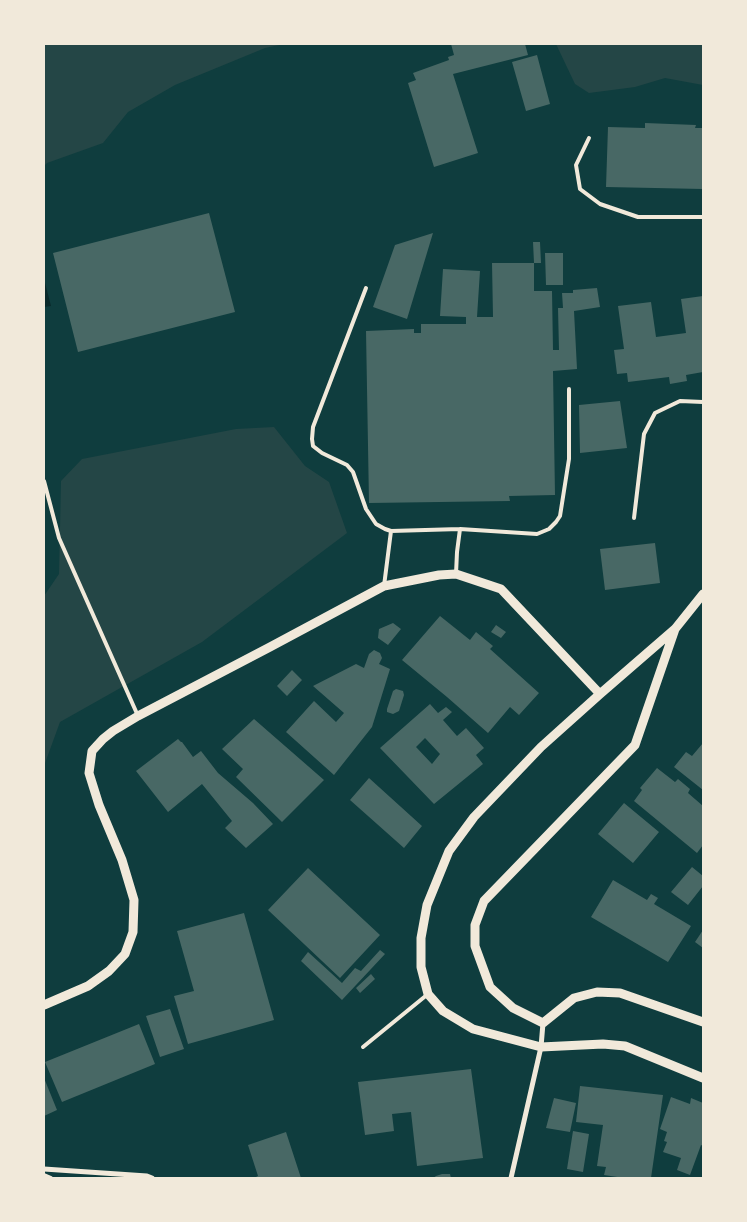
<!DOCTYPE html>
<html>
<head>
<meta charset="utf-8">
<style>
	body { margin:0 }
	#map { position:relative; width:747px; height:1222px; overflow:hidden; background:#0f3d3e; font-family:Figtree,sans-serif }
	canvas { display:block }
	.frame { position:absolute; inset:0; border:45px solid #f1e9da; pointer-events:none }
</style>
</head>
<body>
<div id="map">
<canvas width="747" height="1222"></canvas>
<div class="frame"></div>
</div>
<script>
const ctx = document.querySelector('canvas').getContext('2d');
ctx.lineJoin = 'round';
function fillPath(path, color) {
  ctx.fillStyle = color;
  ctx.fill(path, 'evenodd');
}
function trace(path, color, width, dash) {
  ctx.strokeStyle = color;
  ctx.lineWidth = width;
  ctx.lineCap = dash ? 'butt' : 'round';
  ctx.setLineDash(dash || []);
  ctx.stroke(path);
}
fillPath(new Path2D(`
	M 44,44 L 284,44 L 265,48 L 175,85 L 128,112 L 103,143 L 47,163 L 44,166 Z
	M 556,44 L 703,44 L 703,85 L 665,78 L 635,87 L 589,93 L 575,84 Z
	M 274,427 L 305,466 L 329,482 L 347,533 L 202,642 L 60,722 L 44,766 L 44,596 L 59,574 L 61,481 L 82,459 L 236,429 Z`), '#244646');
fillPath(new Path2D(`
	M 44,279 L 51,306 L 44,307 Z`), '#0a2a2b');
fillPath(new Path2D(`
	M 451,44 L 525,44 L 528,55 L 453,74 L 478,153 L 434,167 L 408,83 L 416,80 L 413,73 L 449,60 L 448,57 L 454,55 Z
	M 537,55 L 550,104 L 526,111 L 512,62 Z
	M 645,123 L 696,125 L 695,128 L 703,128 L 703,189 L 606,187 L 608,127 L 645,128 Z
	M 209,213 L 235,312 L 78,352 L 53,253 Z
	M 433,233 L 407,319 L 373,307 L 395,245 Z
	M 533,242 L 540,242 L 541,263 L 534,263 Z
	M 545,253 L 563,253 L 563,285 L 546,285 Z
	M 492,263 L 534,263 L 534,291 L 552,291 L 553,350 L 559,350 L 558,308 L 563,308 L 562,293 L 573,293 L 573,290 L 597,288 L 600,307 L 574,311 L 577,369 L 553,371 L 555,495 L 509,496 L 510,501 L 369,503 L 366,331 L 414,329 L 414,333 L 421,333 L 421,324 L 466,324 L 466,317 L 440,316 L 443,269 L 480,271 L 477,317 L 493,317 Z
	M 703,296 L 703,372 L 686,375 L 687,381 L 670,384 L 669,377 L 628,382 L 627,373 L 617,374 L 614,350 L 624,349 L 618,306 L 651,302 L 656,337 L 686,333 L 681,299 Z
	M 620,401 L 627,448 L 580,453 L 579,405 Z
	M 655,543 L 660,583 L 605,590 L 600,549 Z
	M 440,616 L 470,640 L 476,632 L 493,646 L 490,649 L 539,693 L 519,715 L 510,707 L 488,733 L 447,697 L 402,660 Z
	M 393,623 L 401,629 L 388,645 L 378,638 L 379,629 Z
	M 496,625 L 506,632 L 501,638 L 491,632 Z
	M 374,650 L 380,653 L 382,658 L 379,664 L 390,669 L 372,727 L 334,775 L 286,732 L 314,701 L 336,722 L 344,713 L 313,686 L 356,664 L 364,668 L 369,654 Z
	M 292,670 L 302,680 L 287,696 L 277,686 Z
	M 396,689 L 403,691 L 404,695 L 399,711 L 393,714 L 387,712 L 387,709 L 393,691 Z
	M 430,704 L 438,713 L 446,707 L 452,712 L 443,720 L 457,736 L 466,728 L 484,748 L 476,755 L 483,764 L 434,804 L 380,748 ZM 425,738 L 440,754 L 432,764 L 416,747 Z
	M 254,719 L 324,780 L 282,822 L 236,777 L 243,769 L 222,749 Z
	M 178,739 L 181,742 L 182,742 L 193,757 L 201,751 L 218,773 L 253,803 L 273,824 L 246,848 L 225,828 L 232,821 L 202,784 L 168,812 L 136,771 Z
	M 703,743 L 703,790 L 674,767 L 686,752 L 692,756 Z
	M 657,768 L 675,782 L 678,779 L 690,789 L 688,793 L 703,806 L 703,845 L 697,853 L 634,801 L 642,790 L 640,788 Z
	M 369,778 L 422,826 L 404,848 L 350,800 Z
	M 624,803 L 659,832 L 633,863 L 598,834 Z
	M 692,867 L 703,876 L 703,886 L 688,905 L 671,892 Z
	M 308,868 L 380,935 L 340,978 L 268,910 Z
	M 613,880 L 647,900 L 651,894 L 658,898 L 654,904 L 691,926 L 668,962 L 591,917 Z
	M 244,913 L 274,1020 L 188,1044 L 174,996 L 194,991 L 177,931 Z
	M 703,930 L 703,948 L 695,942 Z
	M 380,950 L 385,954 L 342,1000 L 301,961 L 308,952 L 342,983 L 355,968 L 361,971 Z
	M 371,974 L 375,979 L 360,993 L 356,988 Z
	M 170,1009 L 184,1049 L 160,1057 L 146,1016 Z
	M 139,1024 L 155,1064 L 62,1102 L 45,1062 Z
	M 471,1069 L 483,1158 L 417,1166 L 411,1112 L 392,1114 L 394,1131 L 365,1135 L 358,1082 Z
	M 44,1078 L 57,1110 L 44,1116 Z
	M 580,1086 L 663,1095 L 651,1178 L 624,1178 L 604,1175 L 606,1167 L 597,1166 L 603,1125 L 576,1122 Z
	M 671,1097 L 690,1104 L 691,1098 L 703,1103 L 702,1109 L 703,1110 L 703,1146 L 701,1145 L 690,1175 L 677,1170 L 681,1158 L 663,1152 L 667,1142 L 664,1141 L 667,1132 L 660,1129 Z
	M 554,1098 L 576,1103 L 570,1132 L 546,1128 Z
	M 573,1131 L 589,1134 L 583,1172 L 567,1169 Z
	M 286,1132 L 301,1178 L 254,1178 L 258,1176 L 248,1145 Z
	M 442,1174 L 450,1174 L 451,1178 L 433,1178 L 436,1176 Z`), '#486865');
trace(new Path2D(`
	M 589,138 L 576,165 L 580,189 L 600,204 L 638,217 L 703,217
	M 366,288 L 313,427 L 312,439 L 313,446 L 322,453 L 347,465 L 353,472 L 366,509 L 376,524 L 385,529 L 391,531 L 460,529 L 457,552 L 456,574
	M 44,481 L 59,538 L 138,716
	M 634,518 L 644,434 L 655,413 L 680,401 L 703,402
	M 460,529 L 537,534 L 549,529 L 556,522 L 560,516 L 569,459 L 569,389
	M 384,586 L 391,531
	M 363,1047 L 428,994
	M 44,1175 L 51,1178`), '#f1e9da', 4);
trace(new Path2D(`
	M 44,1169 L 147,1176 L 152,1178
	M 511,1178 L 541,1047 L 543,1023`), '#f1e9da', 5);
trace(new Path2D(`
	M 703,594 L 675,629 L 600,694 L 541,747 L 474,817 L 449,851 L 427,905 L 421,938 L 421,967 L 428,994 L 443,1011 L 473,1029 L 541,1047 L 603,1044 L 625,1046 L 703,1078
	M 675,629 L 635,745 L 484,901 L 475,925 L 475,946 L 490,987 L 513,1008 L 543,1023 L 574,998 L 597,992 L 620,993 L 703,1022
	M 44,1005 L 88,986 L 109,971 L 125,954 L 133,932 L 134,900 L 122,860 L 99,805 L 89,773 L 92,751 L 103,739 L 113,731 L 138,716 L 270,647 L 384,586 L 439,575 L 456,574 L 501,589 L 600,694`), '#f1e9da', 9);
</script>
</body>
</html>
